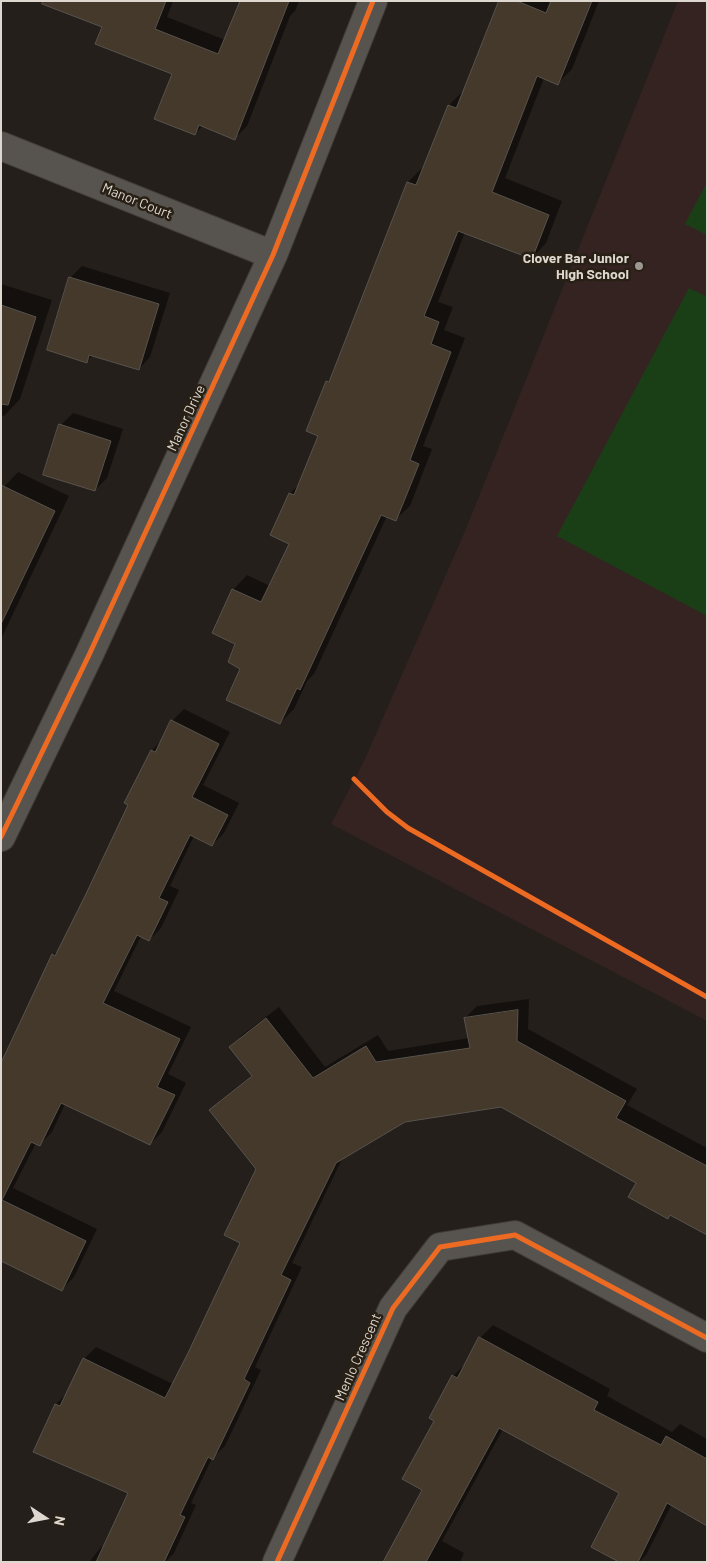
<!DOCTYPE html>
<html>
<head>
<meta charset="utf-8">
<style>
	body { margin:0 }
	#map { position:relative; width:708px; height:1563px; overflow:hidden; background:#241f1a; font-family:Barlow,sans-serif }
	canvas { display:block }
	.frame { position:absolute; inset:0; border:2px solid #ddd7cf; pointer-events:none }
	.north { position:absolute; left:20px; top:1493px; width:50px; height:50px; -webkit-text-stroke:4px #292015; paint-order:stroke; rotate:101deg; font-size:14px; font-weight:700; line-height:20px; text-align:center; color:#ddd7cf }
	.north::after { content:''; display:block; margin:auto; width:18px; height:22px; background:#ddd7cf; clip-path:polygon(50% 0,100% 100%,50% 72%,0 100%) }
</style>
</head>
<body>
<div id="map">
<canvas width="708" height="1563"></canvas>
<div class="frame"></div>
<div class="north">N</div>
</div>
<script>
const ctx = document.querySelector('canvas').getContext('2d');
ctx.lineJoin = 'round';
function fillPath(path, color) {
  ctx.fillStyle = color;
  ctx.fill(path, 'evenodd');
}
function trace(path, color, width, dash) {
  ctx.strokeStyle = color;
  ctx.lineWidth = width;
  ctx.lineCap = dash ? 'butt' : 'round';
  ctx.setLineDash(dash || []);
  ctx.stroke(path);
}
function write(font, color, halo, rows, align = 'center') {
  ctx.font = font + ' Barlow,sans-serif';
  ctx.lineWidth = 5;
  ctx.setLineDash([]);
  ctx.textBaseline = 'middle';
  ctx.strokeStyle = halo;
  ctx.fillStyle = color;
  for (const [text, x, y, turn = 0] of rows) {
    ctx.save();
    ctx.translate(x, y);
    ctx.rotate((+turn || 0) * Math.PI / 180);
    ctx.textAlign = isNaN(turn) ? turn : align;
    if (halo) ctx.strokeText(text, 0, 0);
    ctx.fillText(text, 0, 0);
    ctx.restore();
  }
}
fillPath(new Path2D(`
	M 678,1 L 707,1 L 707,1021 L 331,824 L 364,761 L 465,531 Z`), '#342321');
fillPath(new Path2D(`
	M 707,182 L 707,235 L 685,224 Z
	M 689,288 L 707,297 L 707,616 L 557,536 Z`), '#1a3f17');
fillPath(new Path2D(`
	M 55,1 L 173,1 L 167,17 L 225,40 L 241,1 L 299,1 L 295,11 L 290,16 L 247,126 L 235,138 L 203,125 L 195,134 L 174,73 L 103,26 Z
	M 500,1 L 599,1 L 572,69 L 558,83 L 544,78 L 505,178 L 562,201 L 546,243 L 532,258 L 465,232 L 438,302 L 453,307 L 444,330 L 465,338 L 423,446 L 432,449 L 410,506 L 395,520 L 387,516 L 314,674 L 307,681 L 294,709 L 280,723 L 242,668 L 233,590 L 247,575 L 270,586 L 290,543 L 290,493 L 301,483 L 320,435 L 308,431 L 328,381 L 333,376 L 408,182 L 422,168 L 424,169 L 449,105 L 463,91 Z
	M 82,266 L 170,293 L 150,357 L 139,369 L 93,355 L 87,361 L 70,278 Z
	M 1,284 L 52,300 L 20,399 L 4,416 L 1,415 Z
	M 73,413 L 123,429 L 107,478 L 95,490 L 61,425 Z
	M 18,472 L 69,496 L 1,639 L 1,492 L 4,487 Z
	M 184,709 L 230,732 L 203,785 L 239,803 L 224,833 L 212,845 L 194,836 L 170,886 L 179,890 L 161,928 L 149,940 L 141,936 L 114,991 L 191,1027 L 168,1074 L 186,1083 L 162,1132 L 150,1144 L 65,1104 L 52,1132 L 40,1144 L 36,1143 L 13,1188 L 97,1229 L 74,1277 L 62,1289 L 2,1260 L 1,1261 L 1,1065 L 53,955 L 61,948 L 130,804 L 152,750 L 163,739 L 172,721 Z
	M 529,999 L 528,1029 L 637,1089 L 627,1105 L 705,1147 L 707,1144 L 707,1234 L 638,1182 L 502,1106 L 404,1121 L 343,1157 L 292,1263 L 302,1267 L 255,1367 L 261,1370 L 225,1446 L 212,1458 L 191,1503 L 196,1505 L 174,1553 L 165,1562 L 89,1562 L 102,1546 L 104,1547 L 130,1492 L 56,1404 L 68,1392 L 84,1359 L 96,1347 L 173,1384 L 242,1242 L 257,1169 L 210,1111 L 222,1099 L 252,1075 L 230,1047 L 242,1035 L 279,1007 L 325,1067 L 378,1035 L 388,1051 L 469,1038 L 465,1018 L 477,1006 Z
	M 493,1325 L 610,1389 L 607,1396 L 672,1432 L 680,1424 L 707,1439 L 707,1524 L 672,1504 L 646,1555 L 639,1562 L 622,1562 L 620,1493 L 503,1429 L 442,1541 L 464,1553 L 460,1562 L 385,1562 L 424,1489 L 435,1421 L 453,1376 L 466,1363 L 480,1338 Z`), '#0007');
const building = new Path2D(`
	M 43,1 L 166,1 L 155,29 L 218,54 L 240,1 L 289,1 L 235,140 L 199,125 L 195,135 L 154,119 L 172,74 L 95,44 L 102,27 L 42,4 Z
	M 499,1 L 517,1 L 546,13 L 551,1 L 592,1 L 558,85 L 537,76 L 492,192 L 549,215 L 532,259 L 458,231 L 424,316 L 439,322 L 431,344 L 451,352 L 410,460 L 419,464 L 396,521 L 381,515 L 300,690 L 297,688 L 280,724 L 226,700 L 240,669 L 228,662 L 235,644 L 212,633 L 232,589 L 261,602 L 289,544 L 270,535 L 289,493 L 294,495 L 318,436 L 306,431 L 326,381 L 329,382 L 407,182 L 416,185 L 448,105 L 456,108 Z
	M 69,277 L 159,304 L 139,370 L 89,355 L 87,363 L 47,350 Z
	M 1,305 L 36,317 L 8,405 L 1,404 Z
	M 59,424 L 111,441 L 95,491 L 43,475 Z
	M 1,485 L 55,511 L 1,624 Z
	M 171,720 L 219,744 L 192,797 L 228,815 L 212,846 L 190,835 L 159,898 L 168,902 L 149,941 L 137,935 L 103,1003 L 180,1039 L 157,1087 L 175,1095 L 150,1145 L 61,1103 L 40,1146 L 31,1142 L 2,1200 L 86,1241 L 62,1291 L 1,1261 L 1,1063 L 52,954 L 55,956 L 85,896 L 128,805 L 124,803 L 151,750 L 155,752 Z
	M 518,1010 L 517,1041 L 626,1101 L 616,1118 L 707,1166 L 707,1235 L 670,1215 L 668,1219 L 628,1197 L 636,1183 L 501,1107 L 405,1122 L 336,1163 L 281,1275 L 291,1280 L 244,1379 L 250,1383 L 213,1460 L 208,1457 L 180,1515 L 185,1517 L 164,1562 L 96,1562 L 128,1493 L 33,1452 L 55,1404 L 60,1406 L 83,1358 L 165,1398 L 188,1353 L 240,1243 L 224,1235 L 256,1169 L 209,1110 L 252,1076 L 229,1047 L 266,1018 L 313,1078 L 366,1046 L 376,1062 L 470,1048 L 464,1018 Z
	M 479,1337 L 598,1402 L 594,1410 L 661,1445 L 666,1436 L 707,1459 L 707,1526 L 667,1503 L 638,1562 L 619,1562 L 591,1547 L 619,1493 L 499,1428 L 426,1562 L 383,1562 L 422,1490 L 402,1479 L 434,1421 L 429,1418 L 452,1375 L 457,1378 Z`);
fillPath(building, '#44392a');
trace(building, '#58534e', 1);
const minor = new Path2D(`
	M 1,146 L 273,255
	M 1,837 L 89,655 L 273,255 L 373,1
	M 277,1562 L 393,1308 L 440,1247 L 515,1235 L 707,1338`);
trace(minor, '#3f3a36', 30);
trace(minor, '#57544f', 28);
trace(new Path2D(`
	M 354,779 L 387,812 L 408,828 L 707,997
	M 1,837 L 89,655 L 273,255 L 373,1
	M 277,1562 L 393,1308 L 440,1247 L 515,1235 L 707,1338`), '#ed6a23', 5);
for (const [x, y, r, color] of [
	[639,266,5,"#9c9790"]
]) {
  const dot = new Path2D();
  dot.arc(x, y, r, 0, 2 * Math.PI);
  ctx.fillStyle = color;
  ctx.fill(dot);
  trace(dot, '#292015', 2);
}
write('14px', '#ddd7cf', '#292015', [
	["Manor Court",137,201,22],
	["Manor Drive",186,418,-65],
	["Menlo Crescent",358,1357,-66]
]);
write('bold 14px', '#ddd7cf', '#292015', [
	["Clover Bar Junior",629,258],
	["High School",629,274]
], 'right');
</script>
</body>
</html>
